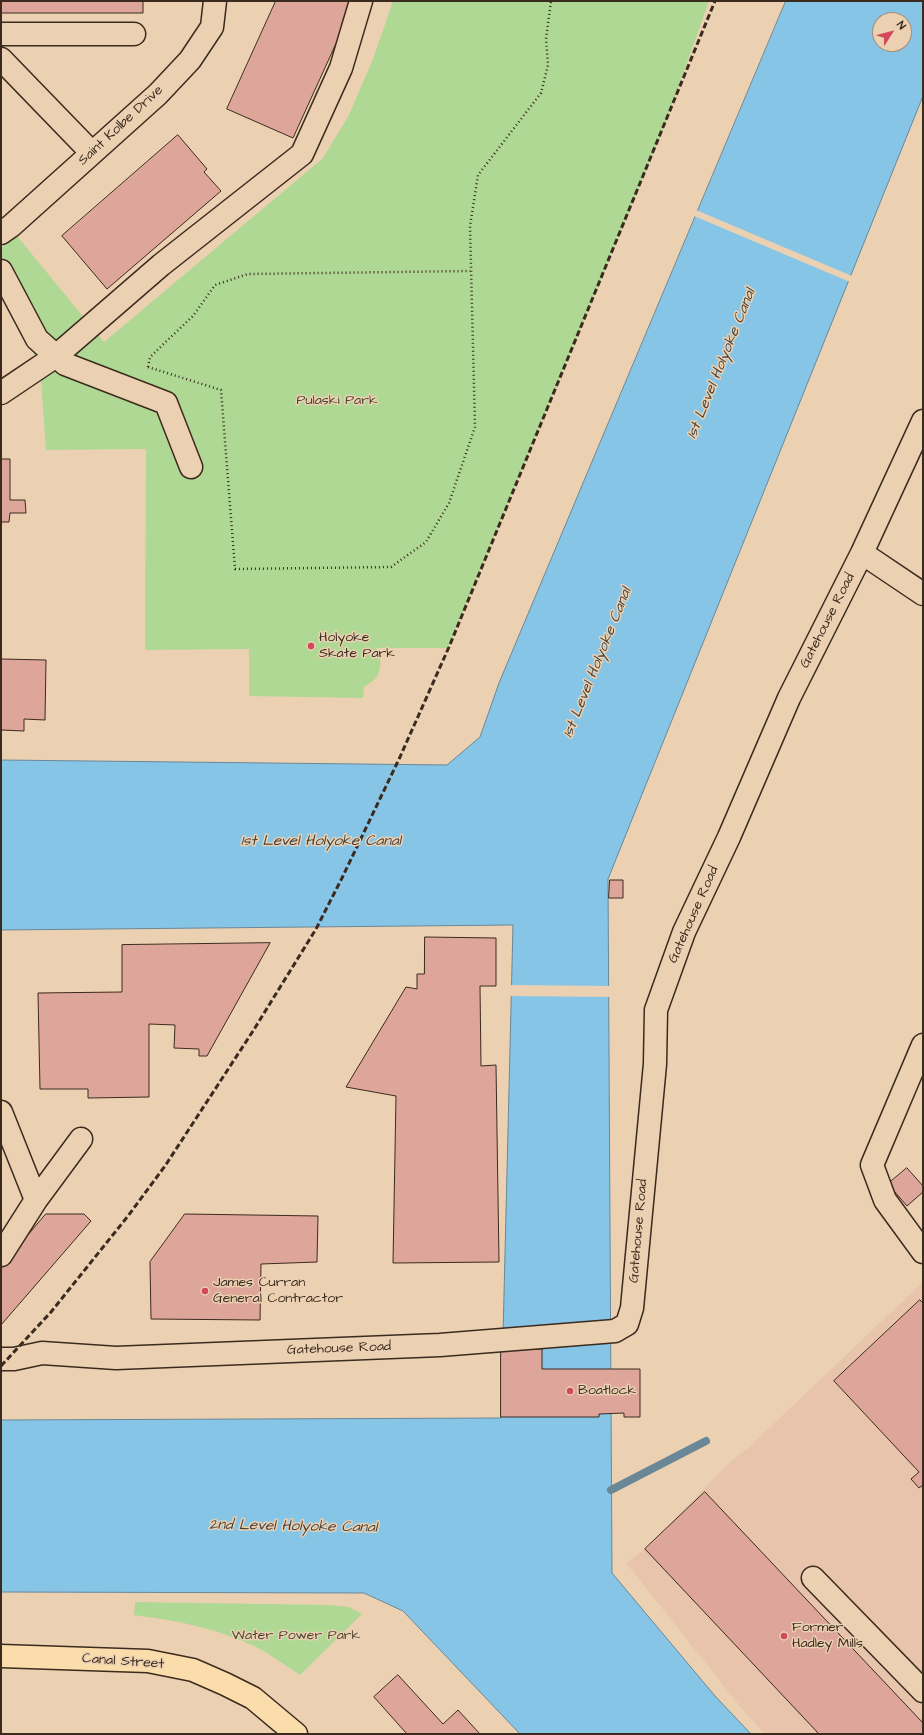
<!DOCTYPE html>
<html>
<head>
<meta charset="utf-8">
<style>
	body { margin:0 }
	#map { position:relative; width:924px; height:1735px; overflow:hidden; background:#ebd1b2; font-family:"Architects Daughter",sans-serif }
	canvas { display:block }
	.frame { position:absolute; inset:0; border:2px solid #3b2a1e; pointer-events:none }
	.north { position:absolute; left:872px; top:12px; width:40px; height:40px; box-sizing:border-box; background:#ebd1b2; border:1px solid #a58e77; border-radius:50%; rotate:54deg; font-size:11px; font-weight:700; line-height:16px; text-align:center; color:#3b2a1e }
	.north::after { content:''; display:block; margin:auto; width:14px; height:18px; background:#d1495b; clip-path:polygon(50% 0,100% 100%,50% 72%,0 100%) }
</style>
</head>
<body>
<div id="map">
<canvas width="924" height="1735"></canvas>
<div class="frame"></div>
<div class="north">N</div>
</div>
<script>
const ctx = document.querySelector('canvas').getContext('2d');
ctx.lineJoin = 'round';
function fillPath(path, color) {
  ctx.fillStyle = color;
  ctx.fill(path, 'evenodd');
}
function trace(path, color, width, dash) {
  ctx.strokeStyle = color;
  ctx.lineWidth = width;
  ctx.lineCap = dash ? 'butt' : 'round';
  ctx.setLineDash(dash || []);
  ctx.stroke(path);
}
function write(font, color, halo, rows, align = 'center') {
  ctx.font = font + ' "Architects Daughter",sans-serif';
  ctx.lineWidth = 3;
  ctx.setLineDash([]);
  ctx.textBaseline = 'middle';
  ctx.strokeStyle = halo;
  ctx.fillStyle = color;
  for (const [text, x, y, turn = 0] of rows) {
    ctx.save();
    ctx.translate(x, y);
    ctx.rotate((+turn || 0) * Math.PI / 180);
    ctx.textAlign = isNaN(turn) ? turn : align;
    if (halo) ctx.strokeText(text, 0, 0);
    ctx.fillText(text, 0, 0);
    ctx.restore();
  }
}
fillPath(new Path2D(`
	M 923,1282 L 923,1734 L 765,1734 L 743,1710 L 626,1563 L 645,1549 L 729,1463 L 747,1449 Z`), '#e7c4ab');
fillPath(new Path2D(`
	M 393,1 L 709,1 L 663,130 L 448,648 L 376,648 C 382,655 382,672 375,679 C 372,682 368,684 364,687 L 363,698 L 249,696 L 249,649 L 145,650 L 146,449 L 46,450 L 40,366 L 1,292 L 1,248 L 17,236 L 104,342 L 322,159 L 348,117 L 373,59 Z
	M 135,1602 L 330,1605 L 349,1607 L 362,1614 L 300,1675 C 289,1668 278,1660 267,1653 C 227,1630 179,1621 134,1615 Z`), '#afd895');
const water = new Path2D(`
	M 786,1 L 923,1 L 923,96 L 608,879 L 612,1573 L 715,1696 L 751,1734 L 520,1734 L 403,1611 L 364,1593 L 1,1592 L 1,1420 L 501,1418 L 513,925 L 1,930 L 1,760 L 447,765 L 480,737 L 499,683 ZM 880,20 L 904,20 L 904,44 L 880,44 Z`);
fillPath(water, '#87c5e7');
trace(water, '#698797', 1);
fillPath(new Path2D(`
	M 696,210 L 852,276 L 850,282 L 694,216 Z
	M 509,985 L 611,986 L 611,997 L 509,996 Z`), '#ebd1b2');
trace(new Path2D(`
	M 611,1490 L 706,1441`), '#698797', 8);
const building = new Path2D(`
	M 1,1 L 143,1 L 143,13 L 1,13 Z
	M 276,1 L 347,1 L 354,4 L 293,138 L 227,109 Z
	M 178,135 L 207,169 L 204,172 L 221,191 L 107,289 L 62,236 Z
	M 1,459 L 10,459 L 10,500 L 25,500 L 26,513 L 10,513 L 9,522 L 1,522 Z
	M 1,659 L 46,660 L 45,720 L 24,719 L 24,731 L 1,730 Z
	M 610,880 L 623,880 L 623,898 L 609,898 Z
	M 425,937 L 496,938 L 496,986 L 480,986 L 481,1066 L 496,1065 L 499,1262 L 393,1263 L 396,1096 L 346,1087 L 406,987 L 417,989 L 417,974 L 424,974 Z
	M 270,943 L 207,1056 L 199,1056 L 199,1049 L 174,1048 L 175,1025 L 149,1024 L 149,1097 L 88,1098 L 88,1089 L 40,1089 L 38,993 L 122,992 L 122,945 Z
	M 907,1168 L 923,1186 L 923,1192 L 907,1206 L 888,1184 Z
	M 46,1214 L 84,1214 L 91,1221 L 1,1325 L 1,1267 Z
	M 185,1214 L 318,1216 L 317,1262 L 261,1264 L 260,1320 L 151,1319 L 150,1262 Z
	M 920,1300 L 923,1303 L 923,1485 L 919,1488 L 911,1479 L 919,1472 L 834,1381 Z
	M 501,1349 L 542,1349 L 542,1369 L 640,1369 L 640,1417 L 624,1417 L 624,1413 L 599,1414 L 599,1417 L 501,1417 Z
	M 705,1492 L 923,1723 L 923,1734 L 819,1734 L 645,1549 Z
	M 398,1675 L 443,1724 L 458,1710 L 480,1734 L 407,1734 L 374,1697 Z`);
fillPath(building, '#dea59b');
trace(building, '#3b2a1e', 1);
const minor = new Path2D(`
	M 1,34 L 134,34
	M 1,59 L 92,153
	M 1,233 L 11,226 L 158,94 L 190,60 L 212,27 L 215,1
	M 1,271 L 37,339 L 56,356 L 1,393
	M 191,467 L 166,403 L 65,364 L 56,356 L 161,265 L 302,154 L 341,68 L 361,1
	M 862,553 L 923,594
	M 923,1045 L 872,1165 L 885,1200 L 923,1252
	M 1,1112 L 36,1200
	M 1,1255 L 36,1200 L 81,1139
	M 1,1359 L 14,1359 L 42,1353 L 116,1358 L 440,1345 L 615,1331 L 627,1324 L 632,1308 L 655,1064 L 656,1010 L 684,932 L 729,837 L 789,698 L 862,553 L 923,421
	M 813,1578 L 923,1691`);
const major = new Path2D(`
	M 1,1656 L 148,1661 L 193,1670 L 225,1684 L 253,1698 L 296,1734`);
trace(minor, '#3b2a1e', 25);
trace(major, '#3b2a1e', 25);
trace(new Path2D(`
	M 148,367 L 221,390 L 235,569 L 391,567 L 426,542 L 449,503 L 475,427 L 470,226 L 478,175 L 541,93 L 548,65 L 546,39 L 551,1
	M 148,367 L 150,357 L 193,316 L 215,285 L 248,274 L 470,271`), '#3b2a1e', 2.5, [1, 3]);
trace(minor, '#ebd1b2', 22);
trace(major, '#faddab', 22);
trace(new Path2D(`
	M 1,1366 L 51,1312 L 128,1216 L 165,1166 L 253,1031 L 316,929 L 342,878 L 400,757 L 449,647 L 715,1`), '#3b2a1e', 3, [6, 3]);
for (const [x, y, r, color] of [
	[311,646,4,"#d1495b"],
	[205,1291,4,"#d1495b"],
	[570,1391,4,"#d1495b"],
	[784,1636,4,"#d1495b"]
]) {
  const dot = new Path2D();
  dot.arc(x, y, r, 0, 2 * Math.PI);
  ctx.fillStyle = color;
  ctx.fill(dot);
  trace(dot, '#ebd1b2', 1.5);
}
write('14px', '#3b2a1e', '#ebd1b2', [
	["Saint Kolbe Drive",121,126,-43],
	["Gatehouse Road",828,621,-63],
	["Gatehouse Road",694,915,-66],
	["Gatehouse Road",639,1231,-85],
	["Gatehouse Road",339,1349,-2],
	["Canal Street",123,1662,4]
]);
write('14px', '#4c4430', '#ebd1b2', [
	["Pulaski Park",337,401],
	["Water Power Park",296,1636]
]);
write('14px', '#3b2a1e', '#ebd1b2', [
	["Holyoke",319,638],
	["Skate Park",319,654],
	["James Curran",213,1283],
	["General Contractor",213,1299],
	["Boatlock",578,1391],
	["Former",792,1628],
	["Hadley Mills",792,1644]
], 'left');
write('italic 15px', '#46413c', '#ebd1b2', [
	["1st Level Holyoke Canal",722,364,-68],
	["1st Level Holyoke Canal",598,663,-68],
	["1st Level Holyoke Canal",321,842],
	["2nd Level Holyoke Canal",293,1527,1]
]);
</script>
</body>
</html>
